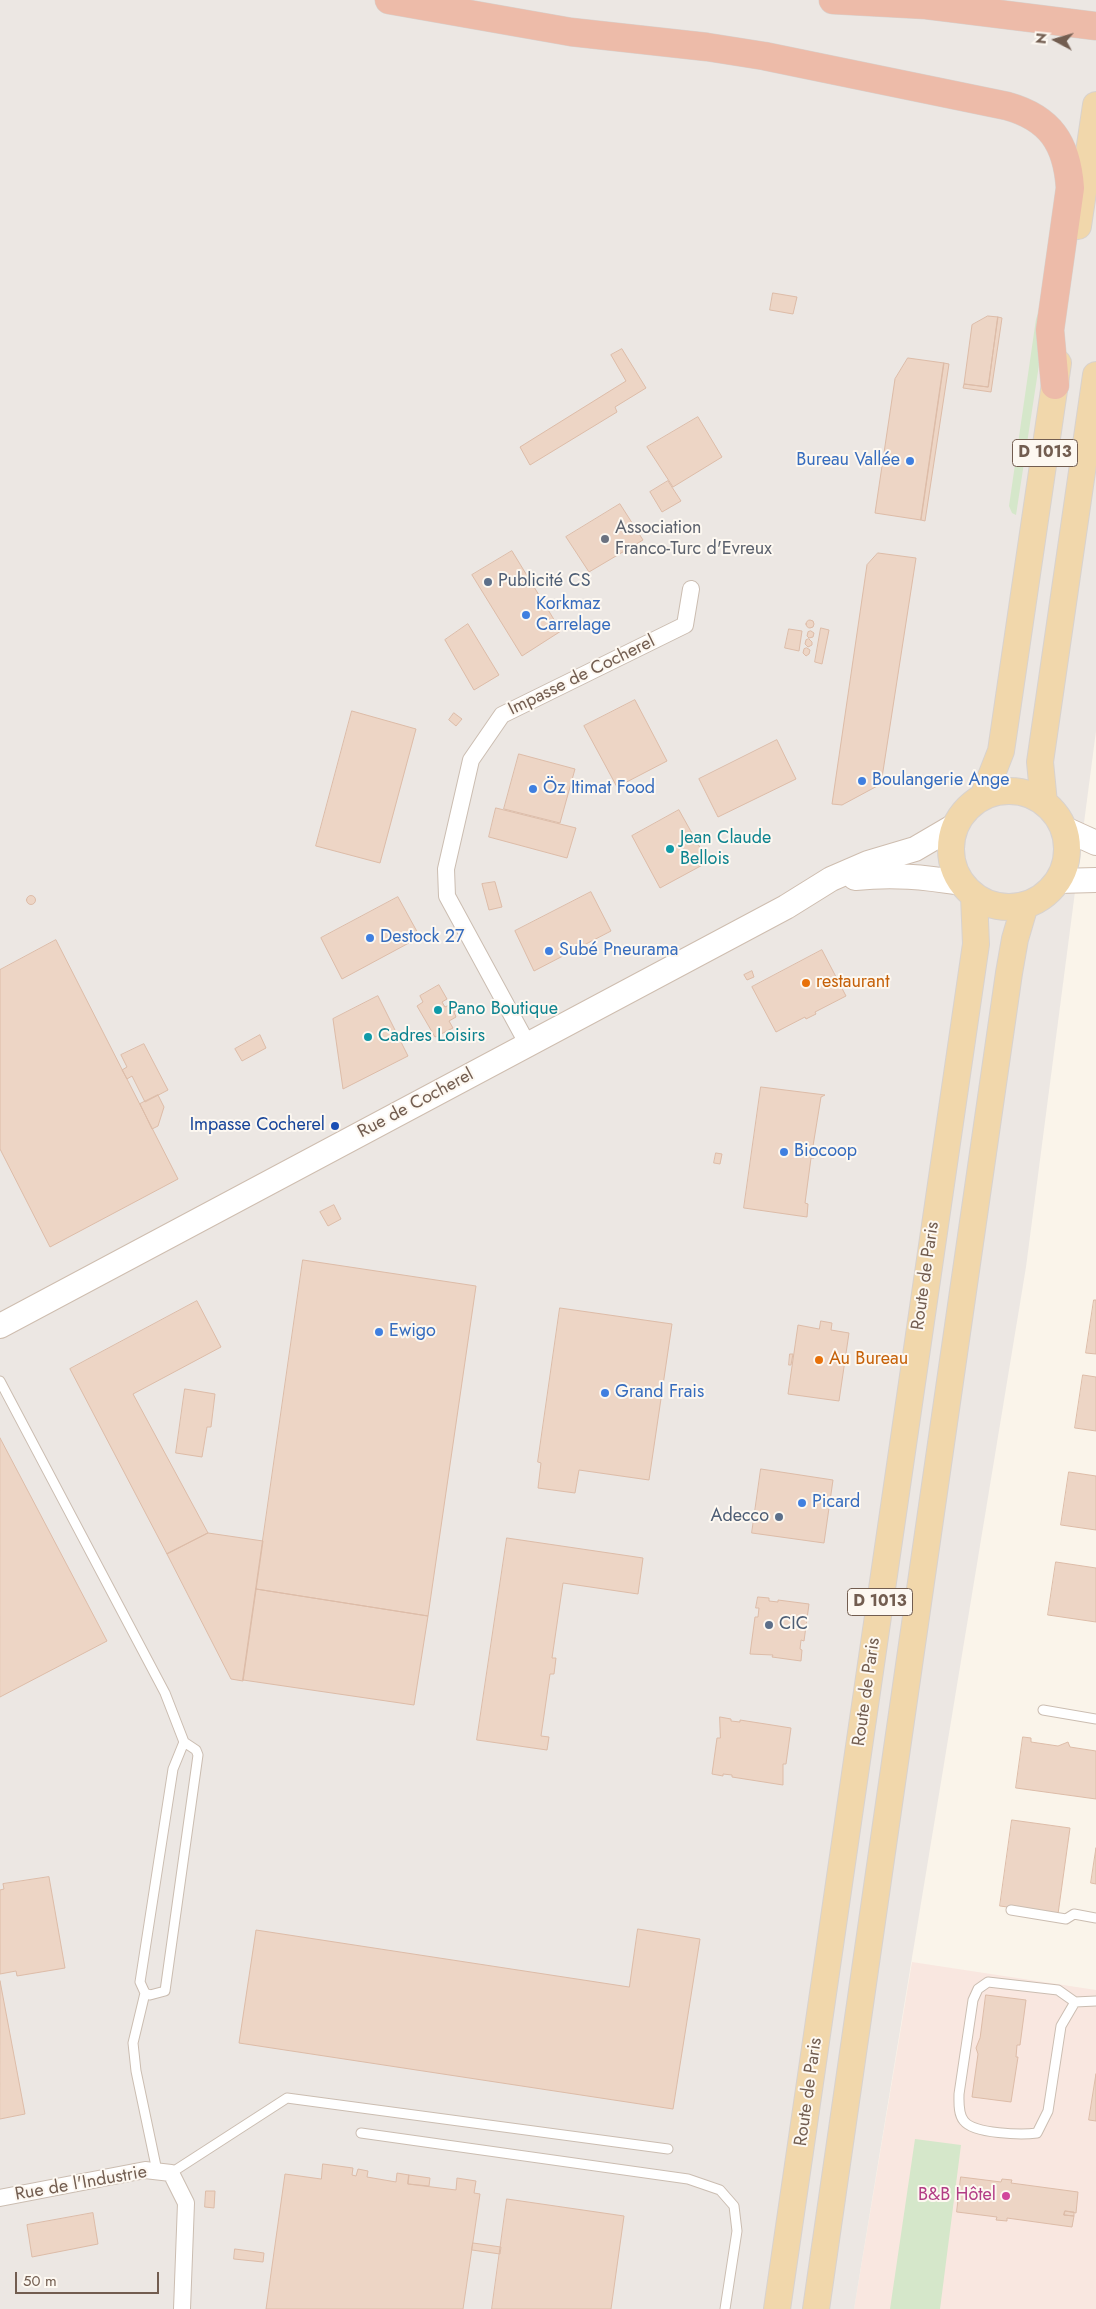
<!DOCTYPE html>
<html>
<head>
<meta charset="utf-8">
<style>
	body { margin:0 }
	#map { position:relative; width:1096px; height:2309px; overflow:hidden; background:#faf4ea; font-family:Jost,sans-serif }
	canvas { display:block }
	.north { position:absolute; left:1031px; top:15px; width:50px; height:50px; -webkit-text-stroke:4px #fdf8f1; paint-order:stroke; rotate:276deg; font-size:14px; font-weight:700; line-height:20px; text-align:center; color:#725d50 }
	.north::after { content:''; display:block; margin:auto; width:18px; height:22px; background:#725d50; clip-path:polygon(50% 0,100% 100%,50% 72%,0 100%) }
	.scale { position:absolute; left:15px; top:2272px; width:144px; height:22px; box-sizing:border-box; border:2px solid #725d50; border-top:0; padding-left:6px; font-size:15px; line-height:18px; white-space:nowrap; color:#725d50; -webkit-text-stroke:4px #fdf8f1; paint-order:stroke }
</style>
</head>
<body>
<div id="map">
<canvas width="1096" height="2309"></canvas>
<div class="north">N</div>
<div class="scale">50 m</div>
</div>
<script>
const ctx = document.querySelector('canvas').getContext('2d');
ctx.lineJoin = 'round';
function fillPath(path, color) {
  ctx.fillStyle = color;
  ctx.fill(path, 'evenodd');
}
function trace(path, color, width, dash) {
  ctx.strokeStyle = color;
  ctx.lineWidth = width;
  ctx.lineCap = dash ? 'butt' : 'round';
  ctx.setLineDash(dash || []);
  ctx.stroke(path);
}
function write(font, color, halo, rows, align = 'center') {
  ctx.font = font + ' Jost,sans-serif';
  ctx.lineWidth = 4;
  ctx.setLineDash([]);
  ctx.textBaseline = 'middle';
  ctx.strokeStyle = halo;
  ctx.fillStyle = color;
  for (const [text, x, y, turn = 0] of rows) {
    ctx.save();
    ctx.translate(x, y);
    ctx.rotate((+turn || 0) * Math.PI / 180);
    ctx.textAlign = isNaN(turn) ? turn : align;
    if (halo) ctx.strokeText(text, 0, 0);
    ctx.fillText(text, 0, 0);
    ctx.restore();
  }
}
fillPath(new Path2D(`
	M 912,1962 L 1096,1990 L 1096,2309 L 854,2309 Z`), '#f9e7e0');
fillPath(new Path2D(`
	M 0,0 L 1096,0 L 1096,731 L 1026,1267 L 854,2309 L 0,2309 Z`), '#ece7e3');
fillPath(new Path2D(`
	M 1048,306 L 1016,515 L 1012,513 L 1009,506 L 1036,319 L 1039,311 Z
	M 915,2139 L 961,2145 L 940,2309 L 890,2309 Z`), '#d5e7ca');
const building = new Path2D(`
	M 773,293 L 797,297 L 793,314 L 770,310 Z
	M 988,316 L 998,317 L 988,387 L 964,384 L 972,325 Z
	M 998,317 L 1002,318 L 991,392 L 963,388 L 964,384 L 988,387 Z
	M 622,349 L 646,388 L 615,407 L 617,412 L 530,465 L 520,447 L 626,381 L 611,355 Z
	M 908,358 L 944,363 L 921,520 L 875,513 L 895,379 Z
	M 944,363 L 949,364 L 925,521 L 921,520 Z
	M 698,417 L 722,457 L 673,487 L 647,447 Z
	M 668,481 L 681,501 L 662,512 L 650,492 Z
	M 620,504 L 643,540 L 589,572 L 566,537 Z
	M 512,551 L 561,631 L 522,656 L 472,575 Z
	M 878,553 L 916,558 L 881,784 L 842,805 L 832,804 L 867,565 Z
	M806 624a4 4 0 1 1 8 0a4 4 0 1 1-8 0Z
	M 468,624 L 499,675 L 474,690 L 445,640 Z
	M 821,628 L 829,630 L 822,664 L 815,662 Z
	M 789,629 L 802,631 L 799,651 L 785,648 Z
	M 811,631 L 814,633 L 813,637 L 809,638 L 807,636 L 808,632 Z
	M 809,639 L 812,642 L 812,645 L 808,647 L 805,644 L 806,640 Z
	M 807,648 L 810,650 L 809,654 L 806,656 L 803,653 L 804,649 Z
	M 635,700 L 667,761 L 617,787 L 584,726 Z
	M 352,711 L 416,729 L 380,863 L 316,846 Z
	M 454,713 L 462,719 L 456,726 L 449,720 Z
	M 777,740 L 796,779 L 718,817 L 699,779 Z
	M 519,754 L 575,769 L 560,823 L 504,809 Z
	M 496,808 L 576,828 L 567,858 L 489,837 Z
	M 679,810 L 708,862 L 660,888 L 632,836 Z
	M 495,882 L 502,907 L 489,910 L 482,884 Z
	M 591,892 L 611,931 L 534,971 L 515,931 Z
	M26.5 900a4.5 4.5 0 1 1 9 0a4.5 4.5 0 1 1-9 0Z
	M 398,897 L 420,937 L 342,979 L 321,938 Z
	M 56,940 L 178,1179 L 50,1247 L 0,1149 L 0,970 Z
	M 822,950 L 846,996 L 815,1012 L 816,1014 L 806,1019 L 805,1017 L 776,1032 L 752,987 Z
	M 752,971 L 754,977 L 747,980 L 744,975 Z
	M 439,985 L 447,999 L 442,1002 L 445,1007 L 457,1001 L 461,1008 L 454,1012 L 456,1017 L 449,1021 L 453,1028 L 435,1037 L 417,1006 L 423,1002 L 420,996 Z
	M 378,996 L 408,1056 L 343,1089 L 333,1019 Z
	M 260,1035 L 266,1048 L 242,1061 L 235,1049 Z
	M 144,1044 L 168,1090 L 145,1102 L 132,1076 L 127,1079 L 122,1070 L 127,1067 L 121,1055 Z
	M 761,1087 L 825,1095 L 821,1097 L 813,1146 L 816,1147 L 814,1158 L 811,1158 L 805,1203 L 808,1204 L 807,1217 L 744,1208 Z
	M 158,1095 L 164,1107 L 158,1126 L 152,1129 L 140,1104 Z
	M 716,1153 L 722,1154 L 720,1164 L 714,1163 Z
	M 334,1205 L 341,1219 L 328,1226 L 320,1212 Z
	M 303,1260 L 476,1286 L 428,1616 L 256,1589 Z
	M 1094,1300 L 1096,1300 L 1096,1354 L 1086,1353 Z
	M 197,1301 L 221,1347 L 133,1394 L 208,1533 L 167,1554 L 70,1369 Z
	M 560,1308 L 672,1324 L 649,1480 L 579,1470 L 575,1493 L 538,1488 L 541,1463 L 538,1462 Z
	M 821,1321 L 832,1323 L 831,1330 L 849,1333 L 839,1401 L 788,1394 L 798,1325 L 819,1329 Z
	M 790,1354 L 793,1354 L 791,1365 L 789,1365 Z
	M 1083,1375 L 1096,1377 L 1096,1431 L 1075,1428 Z
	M 185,1389 L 215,1394 L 211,1427 L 207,1427 L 202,1457 L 176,1453 Z
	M 0,1438 L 107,1641 L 0,1697 Z
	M 761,1469 L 833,1480 L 824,1543 L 752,1533 Z
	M 1069,1472 L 1096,1476 L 1096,1530 L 1061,1525 Z
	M 208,1533 L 263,1541 L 243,1681 L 231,1679 L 167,1554 Z
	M 507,1538 L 643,1558 L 638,1594 L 563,1583 L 552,1658 L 556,1658 L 554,1674 L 550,1674 L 541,1736 L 549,1737 L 547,1750 L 477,1740 Z
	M 1056,1562 L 1096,1568 L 1096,1622 L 1048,1615 Z
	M 256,1589 L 428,1616 L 414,1705 L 243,1680 Z
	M 758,1597 L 769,1598 L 769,1601 L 778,1602 L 778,1600 L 809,1604 L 804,1641 L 801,1640 L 800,1649 L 802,1650 L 801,1661 L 772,1657 L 773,1655 L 750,1654 L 755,1617 L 758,1617 L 759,1608 L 756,1608 Z
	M 720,1717 L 731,1719 L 731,1721 L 740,1722 L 740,1720 L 791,1728 L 786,1764 L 783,1764 L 783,1785 L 732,1777 L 732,1775 L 723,1774 L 723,1776 L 712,1774 L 717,1738 L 720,1738 Z
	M 1023,1737 L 1031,1738 L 1031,1742 L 1058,1746 L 1068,1742 L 1070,1747 L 1096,1751 L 1096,1799 L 1016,1788 Z
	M 1012,1820 L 1070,1828 L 1058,1914 L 1000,1906 Z
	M 1096,1848 L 1096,1884 L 1091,1883 Z
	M 49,1877 L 65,1968 L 17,1976 L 16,1971 L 0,1974 L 0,1890 L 4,1889 L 3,1884 Z
	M 638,1929 L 700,1939 L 673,2109 L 239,2043 L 256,1930 L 629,1987 Z
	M 0,1981 L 25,2114 L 0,2119 Z
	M 986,1995 L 1026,2000 L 1020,2045 L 1017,2045 L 1016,2057 L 1018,2057 L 1011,2102 L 972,2097 L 978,2054 L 976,2048 L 980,2038 Z
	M 1096,2074 L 1096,2121 L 1089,2120 Z
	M 323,2164 L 353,2168 L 352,2175 L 356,2176 L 358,2169 L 368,2171 L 367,2177 L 396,2182 L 397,2173 L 409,2175 L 408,2184 L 456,2190 L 457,2178 L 476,2181 L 474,2193 L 480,2194 L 463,2309 L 266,2309 L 285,2174 L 321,2179 Z
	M 409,2175 L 430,2178 L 429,2186 L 408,2184 Z
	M 961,2177 L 1001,2182 L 1002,2179 L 1012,2180 L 1011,2183 L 1078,2192 L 1076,2213 L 1065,2211 L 1064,2215 L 1074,2216 L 1072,2227 L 1007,2218 L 1007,2221 L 996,2220 L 997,2217 L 957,2212 Z
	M 206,2191 L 215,2191 L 214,2208 L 205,2207 Z
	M 507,2199 L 624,2216 L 611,2309 L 492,2309 Z
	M 1065,2211 L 1074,2212 L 1074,2216 L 1064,2215 Z
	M 93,2213 L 98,2244 L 32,2257 L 27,2225 Z
	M 473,2243 L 501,2247 L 500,2254 L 472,2250 Z
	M 235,2249 L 264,2253 L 263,2262 L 234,2259 Z`);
fillPath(building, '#edd5c5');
trace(building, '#ddbca8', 1);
const lane = new Path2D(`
	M 0,1381 L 165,1693 L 184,1742 L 196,1750 L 198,1755 L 165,1991 L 150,1995 L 145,1993 L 140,1982 L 173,1769 L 184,1742
	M 1043,1710 L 1096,1719
	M 1011,1910 L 1066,1919 L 1074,1914 L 1096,1918
	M 145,1993 L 133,2043 L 136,2071 L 157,2171
	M 1075,2002 L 1058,1990 L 988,1982 L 978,1989 L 973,2000 L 959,2094 C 959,2102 958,2114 964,2121 C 974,2134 1022,2135 1037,2133 L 1048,2111 L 1061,2026 L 1075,2002 L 1096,2001
	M 361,2133 L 688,2179 L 720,2190 L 734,2206 L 737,2231 L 725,2309
	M 171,2173 L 287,2098 L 668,2149`);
const street = new Path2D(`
	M 528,1045 L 447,896 L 446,869 L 471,760 L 502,715 L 685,625 L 691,589
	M 0,2198 L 145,2170 L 171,2173 L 186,2203 L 182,2309`);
const secondary = new Path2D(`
	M 1063,828 L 1096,843
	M 855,878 C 894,874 923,877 962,883
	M 1058,881 L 1096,880
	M 0,1326 L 786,907 L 831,879 L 868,863 L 915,849 L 956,825`);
const primary = new Path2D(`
	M 1078,226 L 1096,105
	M951 849a58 58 0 1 1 116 0a58 58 0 1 1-116 0Z
	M 983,797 L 1001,751 L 1058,363
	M 1044,803 L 1040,762 L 1096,375
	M 777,2309 L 976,944 L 974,896
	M 816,2309 L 1009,973 L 1015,939 L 1025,905`);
const highway = new Path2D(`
	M 389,0 L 571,32 L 707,47 L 764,56 L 1007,106 C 1050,118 1067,143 1070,188 L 1050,330 L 1055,385
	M 833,0 L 926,5 L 1096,26`);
trace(lane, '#cbbdb1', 11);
trace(street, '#cbbdb1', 18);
trace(secondary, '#cebdaf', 26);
trace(primary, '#d8d2ce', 28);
trace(highway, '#d8d2ce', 29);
trace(lane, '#fff', 9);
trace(street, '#fff', 16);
trace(secondary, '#fff', 24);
trace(primary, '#f1d7ab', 26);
trace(highway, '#edbba9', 28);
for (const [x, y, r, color] of [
	[910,461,5,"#3f7fe0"],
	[605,539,5,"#6b7280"],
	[488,582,5,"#5c6f8a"],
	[526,615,5,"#3f7fe0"],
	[862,781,5,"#3f7fe0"],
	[533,789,5,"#3f7fe0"],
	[670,849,5,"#0f9aa8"],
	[370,938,5,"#3f7fe0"],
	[549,951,5,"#3f7fe0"],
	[806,983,5,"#e8710a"],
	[438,1010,5,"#0f9aa8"],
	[368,1037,5,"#0f9aa8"],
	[335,1126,5,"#1a4fb4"],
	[784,1152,5,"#3f7fe0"],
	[379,1332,5,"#3f7fe0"],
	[819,1360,5,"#e8710a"],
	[605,1393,5,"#3f7fe0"],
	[802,1503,5,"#3f7fe0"],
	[779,1517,5,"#5c6f8a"],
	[769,1625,5,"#5c6f8a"],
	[1006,2196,5,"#d1479c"]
]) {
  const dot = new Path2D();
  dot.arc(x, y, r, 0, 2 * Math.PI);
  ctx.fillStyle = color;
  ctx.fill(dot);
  trace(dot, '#fdf8f1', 2);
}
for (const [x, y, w] of [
	[1045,453,65],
	[880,1602,65]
]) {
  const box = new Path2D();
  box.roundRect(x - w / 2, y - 13.5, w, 27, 4);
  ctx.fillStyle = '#fdf8f1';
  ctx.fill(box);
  trace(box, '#725d50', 1);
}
write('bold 16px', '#725d50', null, [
	["D 1013",1045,453],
	["D 1013",880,1602]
]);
write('18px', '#366cbe', '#fdf8f1', [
	["Bureau Vallée",900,461,"right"],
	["Korkmaz",536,605],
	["Carrelage",536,626],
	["Boulangerie Ange",872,781],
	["Öz Itimat Food",543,789],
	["Destock 27",380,938],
	["Subé Pneurama",559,951],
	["Biocoop",794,1152],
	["Ewigo",389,1332],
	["Grand Frais",615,1393],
	["Picard",812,1503]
], 'left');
write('18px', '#5b616d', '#fdf8f1', [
	["Association",615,529],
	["Franco-Turc d'Evreux",615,550]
], 'left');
write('18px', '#4e5e75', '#fdf8f1', [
	["Publicité CS",498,582],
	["Adecco",769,1517,"right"],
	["CIC",779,1625]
], 'left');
write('18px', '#725d50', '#fdf8f1', [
	["Impasse de Cocherel",582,676,-26],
	["Rue de Cocherel",416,1104,-28],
	["Route de Paris",926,1276,-82],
	["Route de Paris",867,1692,-82],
	["Route de Paris",809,2092,-82],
	["Rue de l'Industrie",81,2184,-10]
]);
write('18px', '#0d838f', '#fdf8f1', [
	["Jean Claude",680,839],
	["Bellois",680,860],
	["Pano Boutique",448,1010],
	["Cadres Loisirs",378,1037]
], 'left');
write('18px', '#c56008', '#fdf8f1', [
	["restaurant",816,983],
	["Au Bureau",829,1360]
], 'left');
write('18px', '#164399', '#fdf8f1', [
	["Impasse Cocherel",325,1126]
], 'right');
write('18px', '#b23c85', '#fdf8f1', [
	["B&B Hôtel",996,2196]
], 'right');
</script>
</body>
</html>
